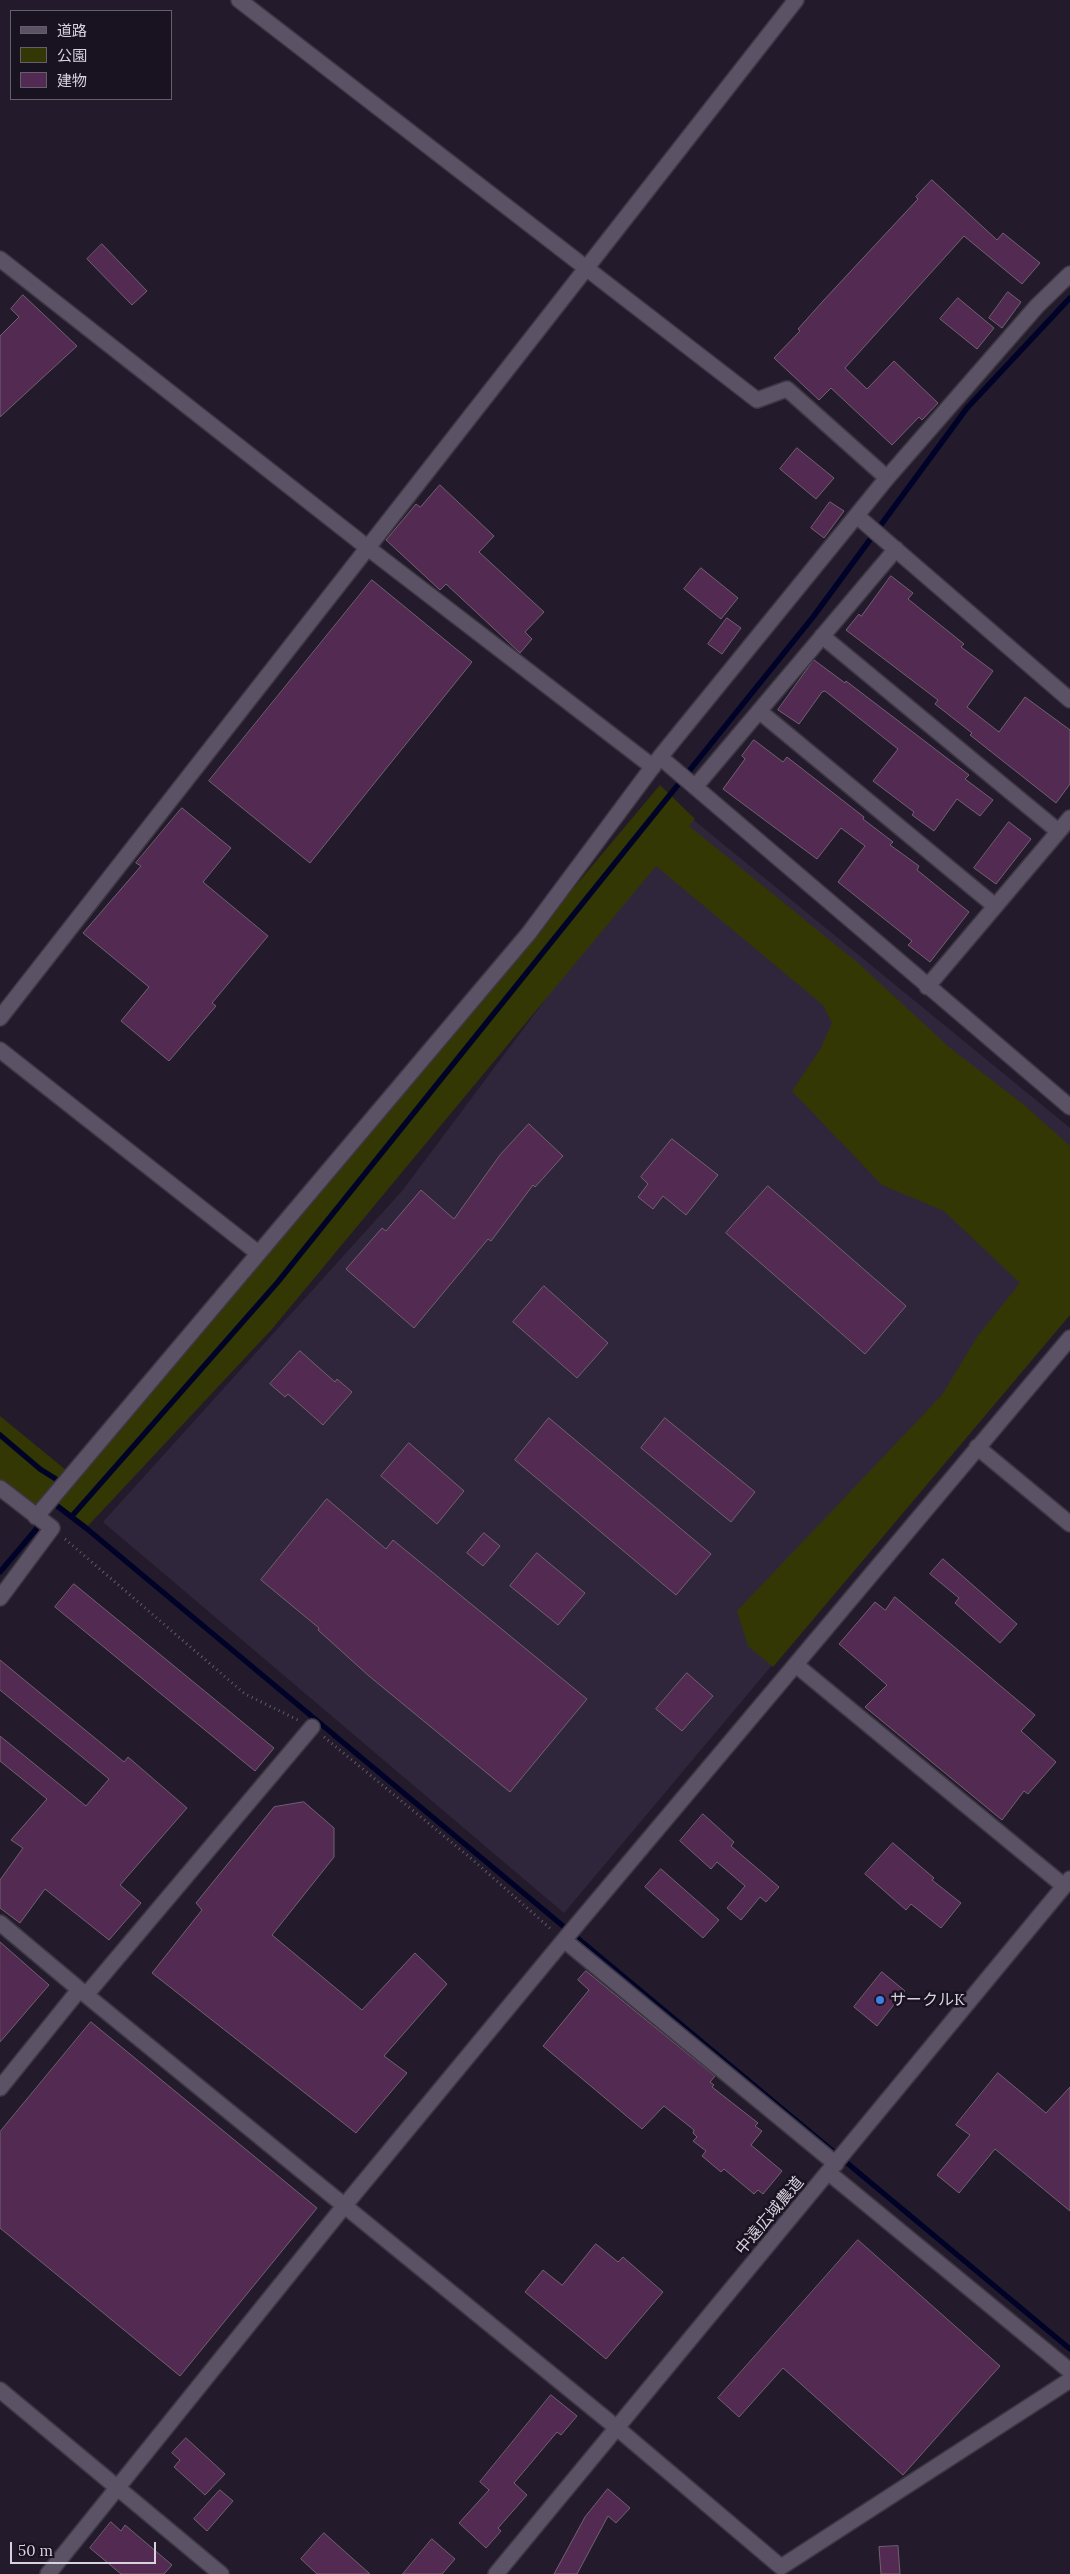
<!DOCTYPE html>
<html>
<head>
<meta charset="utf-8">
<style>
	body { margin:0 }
	#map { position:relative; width:1070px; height:2574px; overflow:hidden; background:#231b2b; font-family:Lora,"Noto Sans JP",serif }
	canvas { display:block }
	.legend { position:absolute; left:10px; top:10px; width:162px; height:90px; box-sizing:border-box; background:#191221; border:1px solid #655f6c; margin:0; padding:6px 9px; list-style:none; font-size:15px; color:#d7d2dd }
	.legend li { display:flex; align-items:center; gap:10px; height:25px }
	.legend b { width:25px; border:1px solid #655f6c }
	.scale { position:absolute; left:10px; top:2542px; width:146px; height:22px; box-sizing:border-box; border:2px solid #d7d2dd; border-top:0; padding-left:6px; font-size:15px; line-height:18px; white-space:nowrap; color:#d7d2dd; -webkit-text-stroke:4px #191221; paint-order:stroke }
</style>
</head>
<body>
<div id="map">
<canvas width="1070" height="2574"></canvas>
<ul class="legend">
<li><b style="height:6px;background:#5b5265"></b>道路</li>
<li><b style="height:14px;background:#323704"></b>公園</li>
<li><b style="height:14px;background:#532b52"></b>建物</li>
</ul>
<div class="scale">50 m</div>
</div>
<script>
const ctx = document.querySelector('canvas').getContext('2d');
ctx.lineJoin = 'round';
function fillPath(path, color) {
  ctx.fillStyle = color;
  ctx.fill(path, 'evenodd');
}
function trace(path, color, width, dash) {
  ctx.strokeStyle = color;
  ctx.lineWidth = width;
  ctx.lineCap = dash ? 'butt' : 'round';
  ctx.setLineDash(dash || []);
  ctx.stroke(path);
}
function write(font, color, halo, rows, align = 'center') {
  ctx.font = font + ' Lora,"Noto Sans JP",serif';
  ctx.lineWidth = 5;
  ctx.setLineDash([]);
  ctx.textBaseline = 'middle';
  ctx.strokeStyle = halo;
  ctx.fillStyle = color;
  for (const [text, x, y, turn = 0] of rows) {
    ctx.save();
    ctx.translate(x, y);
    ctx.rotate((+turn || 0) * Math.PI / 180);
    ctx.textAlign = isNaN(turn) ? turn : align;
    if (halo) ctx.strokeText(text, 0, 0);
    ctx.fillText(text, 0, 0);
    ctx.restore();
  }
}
fillPath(new Path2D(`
	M 685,813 L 1070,1128 L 1070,1310 L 564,1913 L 103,1522 L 402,1191 Z`), '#30263b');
fillPath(new Path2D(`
	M 660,785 L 695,819 L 689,826 L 858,963 L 950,1048 L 1023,1104 L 1070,1146 L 1070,1315 L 773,1667 L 748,1646 L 737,1611 L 942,1395 L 977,1337 L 1020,1283 L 944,1211 L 882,1185 L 792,1091 L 821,1048 L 832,1023 L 823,1005 L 656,866 L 272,1329 L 86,1528 L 56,1505 Z
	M 0,1416 L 72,1475 L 40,1512 L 0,1481 Z`), '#323704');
trace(new Path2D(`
	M 0,1435 L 40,1469 L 59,1481 L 58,1486
	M 56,1505 L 86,1528 L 1070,2349
	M 72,1516 L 277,1283 L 813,617 L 967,408 L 1070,298
	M 0,1572 L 43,1521`), '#000327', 5.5);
const building = new Path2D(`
	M 932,180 L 997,240 L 1003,233 L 1040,263 L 1022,284 L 964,236 L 845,368 L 867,389 L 894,361 L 938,403 L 922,420 L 919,417 L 892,445 L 831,388 L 819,400 L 774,358 L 800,331 L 798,329 L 823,301 L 918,199 L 916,197 Z
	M 102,244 L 147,291 L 132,305 L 87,259 Z
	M 1008,292 L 1021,302 L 1002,328 L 989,318 Z
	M 23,295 L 77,346 L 0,417 L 0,336 L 19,317 L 11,309 Z
	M 958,298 L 994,328 L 977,349 L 940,319 Z
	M 797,448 L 834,478 L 816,499 L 780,469 Z
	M 440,485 L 494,536 L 479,552 L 544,612 L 525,632 L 532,639 L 520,653 L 446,584 L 440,590 L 386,540 L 416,504 L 420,507 Z
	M 830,502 L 844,511 L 824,538 L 811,528 Z
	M 701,568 L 738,598 L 721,619 L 684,589 Z
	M 891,576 L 913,593 L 908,599 L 964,644 L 961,647 L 993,671 L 967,707 L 999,732 L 1025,697 L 1070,730 L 1070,784 L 1056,803 L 970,735 L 972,733 L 935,704 L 938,700 L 846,630 L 859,614 L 861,616 Z
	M 372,580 L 472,662 L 310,863 L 209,781 Z
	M 727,618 L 741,628 L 722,654 L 708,644 Z
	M 814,660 L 845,683 L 846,681 L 969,775 L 965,779 L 993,800 L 980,816 L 957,799 L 934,831 L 912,815 L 914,812 L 873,781 L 898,749 L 825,691 L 822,692 L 799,724 L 778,710 Z
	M 754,740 L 783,762 L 787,757 L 864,817 L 863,819 L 893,842 L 890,845 L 919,866 L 917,870 L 969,912 L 930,962 L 908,945 L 912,941 L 838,882 L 865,846 L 841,828 L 817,859 L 723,789 L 745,759 L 742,756 Z
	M 182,808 L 231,848 L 203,882 L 268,936 L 212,1003 L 216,1006 L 169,1061 L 121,1021 L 149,987 L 83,933 L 141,866 L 136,863 Z
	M 1009,822 L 1031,839 L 996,884 L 974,868 Z
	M 529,1124 L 563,1156 L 535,1187 L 533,1185 L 491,1241 L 488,1239 L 414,1328 L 346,1269 L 382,1228 L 386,1231 L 421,1190 L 454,1219 L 500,1155 Z
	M 672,1139 L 718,1175 L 686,1215 L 663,1196 L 653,1209 L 638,1197 L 648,1184 L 641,1177 Z
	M 768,1186 L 906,1306 L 865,1354 L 726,1233 Z
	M 544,1286 L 608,1343 L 577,1378 L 513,1322 Z
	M 300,1351 L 335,1382 L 337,1379 L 352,1392 L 323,1425 L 288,1394 L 285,1397 L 270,1384 Z
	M 549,1418 L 711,1554 L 676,1595 L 515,1460 Z
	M 665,1418 L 755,1492 L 731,1522 L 641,1448 Z
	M 409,1443 L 464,1491 L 437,1524 L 381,1476 Z
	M 327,1499 L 386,1549 L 393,1540 L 587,1699 L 510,1792 L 369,1676 L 318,1630 L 319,1628 L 261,1580 Z
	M 484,1533 L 500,1546 L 483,1566 L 467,1553 Z
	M 537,1553 L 585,1593 L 558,1625 L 510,1586 Z
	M 943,1559 L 1017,1624 L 1000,1643 L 955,1603 L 959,1598 L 930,1574 Z
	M 74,1584 L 274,1748 L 255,1771 L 55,1607 Z
	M 895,1597 L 1035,1715 L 1021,1731 L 1056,1762 L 1028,1794 L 1024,1791 L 1002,1820 L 865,1707 L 887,1685 L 839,1644 L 875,1602 L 885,1610 Z
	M 0,1660 L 124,1762 L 128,1757 L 187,1808 L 120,1885 L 141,1903 L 109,1940 L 45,1889 L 20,1923 L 0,1908 L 0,1880 L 23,1848 L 11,1840 L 47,1799 L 0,1761 L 0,1736 L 86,1806 L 109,1779 L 0,1690 Z
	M 687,1673 L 713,1696 L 682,1731 L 656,1709 Z
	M 304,1802 L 334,1828 L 334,1857 L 272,1935 L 362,2010 L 415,1953 L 447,1984 L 384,2056 L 407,2073 L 356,2133 L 152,1973 L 202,1910 L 196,1903 L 274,1807 Z
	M 703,1814 L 734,1842 L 731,1846 L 779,1887 L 766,1902 L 760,1897 L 741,1920 L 727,1908 L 745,1886 L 717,1862 L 711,1869 L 680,1841 Z
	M 893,1843 L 934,1878 L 932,1880 L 961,1903 L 941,1928 L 911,1904 L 906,1910 L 865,1874 Z
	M 661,1869 L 719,1920 L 703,1938 L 645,1887 Z
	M 0,1942 L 49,1985 L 0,2042 Z
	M 586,1971 L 715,2076 L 710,2082 L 714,2085 L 712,2087 L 758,2123 L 755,2126 L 762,2131 L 751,2145 L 782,2171 L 763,2194 L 758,2190 L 754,2194 L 724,2169 L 721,2172 L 702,2156 L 706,2151 L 693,2141 L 697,2137 L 693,2133 L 694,2130 L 664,2106 L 642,2129 L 543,2046 L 589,1990 L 578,1980 Z
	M 882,1972 L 905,1991 L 877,2026 L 854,2007 Z
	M 91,2022 L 317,2208 L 180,2376 L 0,2228 L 0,2132 Z
	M 998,2073 L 1046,2113 L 1070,2087 L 1070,2211 L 995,2149 L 959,2193 L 937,2175 L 970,2135 L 956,2125 Z
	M 858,2240 L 1000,2366 L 903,2475 L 783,2368 L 739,2417 L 718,2398 Z
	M 596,2244 L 618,2262 L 623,2257 L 663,2292 L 606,2359 L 525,2292 L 543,2270 L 562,2285 Z
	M 551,2395 L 577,2416 L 561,2435 L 557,2432 L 514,2483 L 527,2495 L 498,2528 L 501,2531 L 486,2548 L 459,2523 L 489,2490 L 480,2482 Z
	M 186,2438 L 225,2474 L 205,2495 L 174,2467 L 180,2460 L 172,2453 Z
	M 608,2489 L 630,2508 L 616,2523 L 608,2516 L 577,2574 L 554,2574 L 585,2517 Z
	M 220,2490 L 233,2501 L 207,2531 L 194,2519 Z
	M 111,2522 L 121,2531 L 125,2525 L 172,2565 L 164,2574 L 121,2574 L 90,2548 Z
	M 324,2533 L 370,2574 L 317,2574 L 301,2559 Z
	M 432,2539 L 455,2559 L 442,2574 L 403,2574 Z
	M 898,2546 L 900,2574 L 881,2574 L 879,2547 Z`);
fillPath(building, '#532b52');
trace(building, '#716170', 1);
const street = new Path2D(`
	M 239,0 L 757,400 L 787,389 L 887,478
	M 0,259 L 368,548 L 653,767
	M 857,516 L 1070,700
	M 822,636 L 1058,831
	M 759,711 L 995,906
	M 660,757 L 1070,1107
	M 695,787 L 896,549
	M 927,987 L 1070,818
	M 0,1018 L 796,0
	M 0,1050 L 258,1253
	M 977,1447 L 1070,1524
	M 0,1488 L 52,1528 L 0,1598
	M 36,1517 L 529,933 L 660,757 L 887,478 L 1037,306 L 1070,274
	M 796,1665 L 1064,1886
	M 0,1923 L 86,1995 L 312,1727
	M 564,1940 L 836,2164
	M 86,1995 L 617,2428 L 781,2567 L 1070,2380
	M 0,2088 L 79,1990
	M 0,2390 L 221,2574
	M 48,2574 L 345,2205 L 564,1940 L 1070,1338`);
const secondary = new Path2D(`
	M 829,2173 L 1070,2371
	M 496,2574 L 1070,1879`);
trace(street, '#3d3743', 18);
trace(secondary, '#3d3743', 18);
trace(new Path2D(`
	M 65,1539 L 245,1694 L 298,1720
	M 324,1737 L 473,1860 L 552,1930`), '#625b6a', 3, [1, 4]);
trace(street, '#5b5265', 15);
trace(secondary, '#5b5265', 15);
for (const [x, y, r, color] of [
	[880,2000,5,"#3f7fe0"]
]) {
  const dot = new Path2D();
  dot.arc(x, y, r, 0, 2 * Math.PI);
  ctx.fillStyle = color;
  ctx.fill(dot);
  trace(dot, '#191221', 2);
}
write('16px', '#d7d2dd', '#191221', [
	["サークルK",890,2000]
], 'left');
write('16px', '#d7d2dd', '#191221', [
	["中遠広域農道",770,2216,-50]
]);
</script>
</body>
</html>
